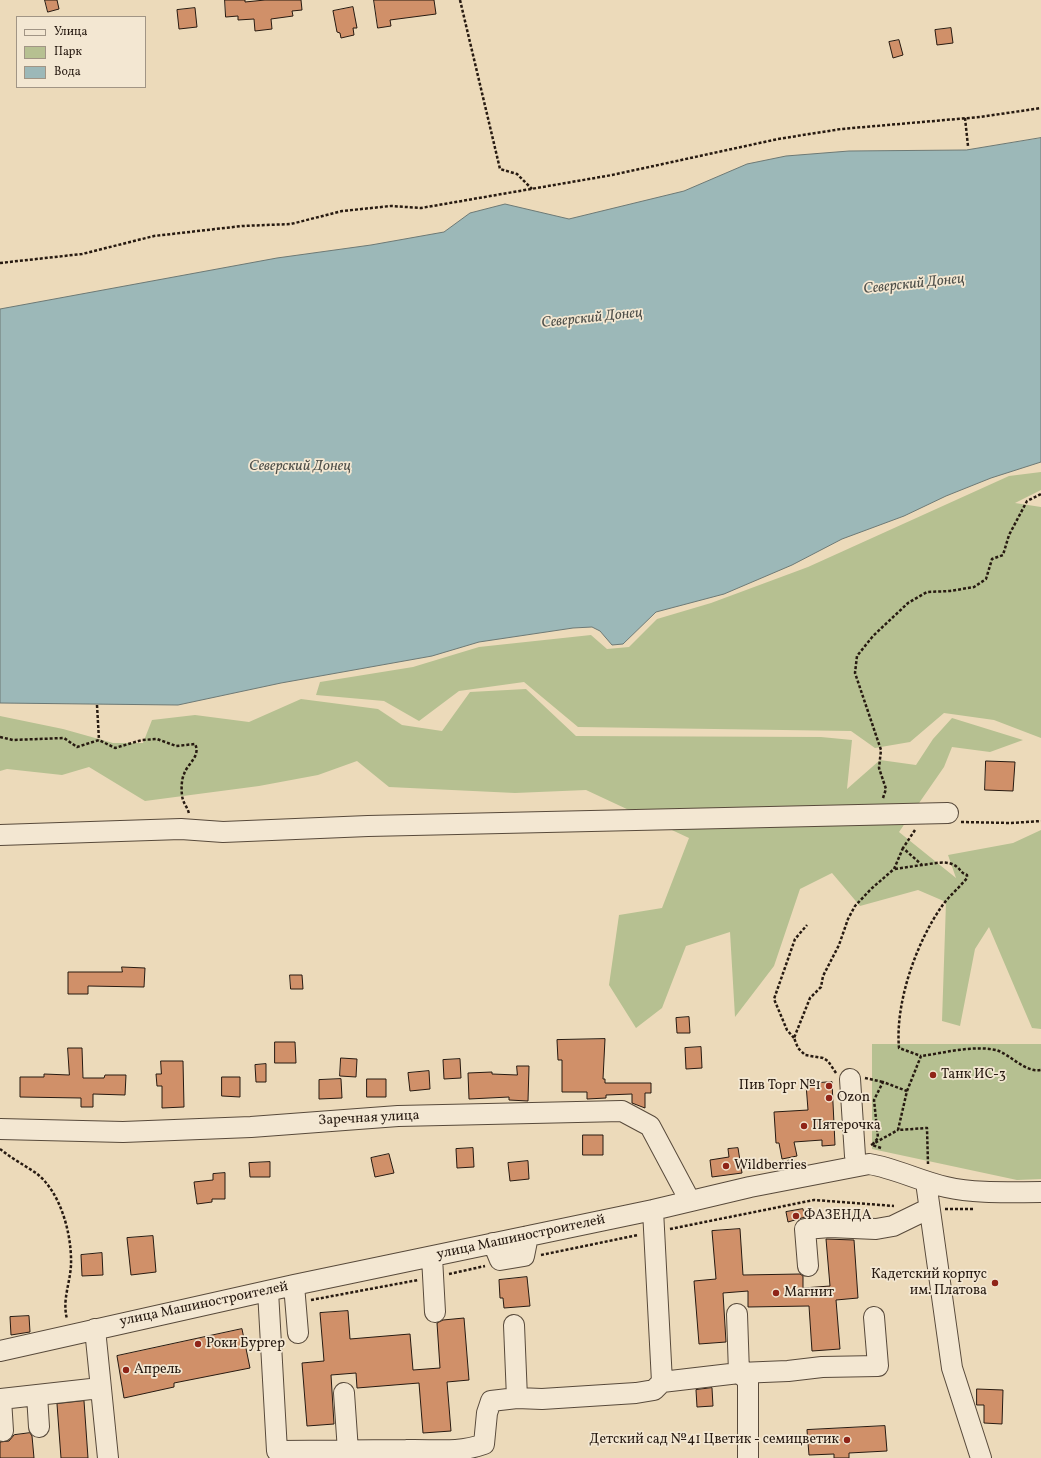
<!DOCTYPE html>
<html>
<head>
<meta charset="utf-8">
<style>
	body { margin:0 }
	#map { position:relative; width:1041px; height:1458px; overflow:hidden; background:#ecdaba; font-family:Vollkorn,serif }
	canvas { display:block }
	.legend { position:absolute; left:16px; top:16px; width:130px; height:72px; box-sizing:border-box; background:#f3e7d2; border:1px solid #a19585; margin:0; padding:5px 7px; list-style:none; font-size:12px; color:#271a11 }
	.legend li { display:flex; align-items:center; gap:8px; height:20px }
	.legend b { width:20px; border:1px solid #a19585 }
</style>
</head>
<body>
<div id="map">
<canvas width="1041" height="1458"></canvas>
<ul class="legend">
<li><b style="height:5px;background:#f3e7d2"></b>Улица</li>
<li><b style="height:11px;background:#b6c091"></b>Парк</li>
<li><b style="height:11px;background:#9cb8b8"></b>Вода</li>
</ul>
</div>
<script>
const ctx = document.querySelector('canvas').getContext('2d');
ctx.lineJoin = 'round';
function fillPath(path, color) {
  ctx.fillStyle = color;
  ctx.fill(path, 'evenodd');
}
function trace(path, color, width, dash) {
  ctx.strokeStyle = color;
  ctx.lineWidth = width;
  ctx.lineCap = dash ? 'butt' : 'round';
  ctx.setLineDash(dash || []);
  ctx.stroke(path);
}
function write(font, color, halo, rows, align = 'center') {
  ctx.font = font + ' Vollkorn,serif';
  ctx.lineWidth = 3.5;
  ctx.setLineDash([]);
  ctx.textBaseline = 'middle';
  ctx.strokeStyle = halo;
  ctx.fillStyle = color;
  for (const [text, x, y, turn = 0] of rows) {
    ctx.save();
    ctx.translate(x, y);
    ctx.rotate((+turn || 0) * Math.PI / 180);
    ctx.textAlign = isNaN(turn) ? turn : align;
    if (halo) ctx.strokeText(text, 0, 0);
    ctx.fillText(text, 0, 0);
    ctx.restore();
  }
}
fillPath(new Path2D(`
	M 1041,472 L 1041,490 L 1015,503 L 1041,507 L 1041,738 L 994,720 L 944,713 L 910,742 L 875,748 L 851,731 L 578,727 L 524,682 L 459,691 L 419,721 L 384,701 L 316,695 L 320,682 L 413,667 L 479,647 L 591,635 L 607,649 L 629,647 L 657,619 L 711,603 L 808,567 L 1009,476 Z
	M 526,689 L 576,736 L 821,737 L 852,740 L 847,789 L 880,760 L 916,765 L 933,739 L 952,718 L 1023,740 L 990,752 L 952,747 L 944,767 L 899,832 L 956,878 L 948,855 L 1013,843 L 1041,830 L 1041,1029 L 1032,1028 L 989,927 L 975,949 L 960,1026 L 942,1021 L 946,902 L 918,890 L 860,906 L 832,873 L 800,889 L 774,966 L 735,1017 L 730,932 L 686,946 L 662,1008 L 636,1028 L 609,985 L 619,915 L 662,908 L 689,838 L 586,790 L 515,793 L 389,787 L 357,761 L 318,775 L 259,786 L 145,801 L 89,767 L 62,775 L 7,769 L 0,771 L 0,716 L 63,729 L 113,743 L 143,743 L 152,720 L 195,715 L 249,722 L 301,699 L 378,709 L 402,725 L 442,731 L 470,692 Z
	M 872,1044 L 1041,1044 L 1041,1179 L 1017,1180 L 872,1149 Z`), '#b6c091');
const water = new Path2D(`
	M 1041,138 L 1041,462 L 991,478 L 946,496 L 904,516 L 842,539 L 792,565 L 724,594 L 656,612 L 623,644 L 612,645 L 600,631 L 592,627 L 573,628 L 479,642 L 432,656 L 281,683 L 178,705 L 0,703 L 0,309 L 277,258 L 371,245 L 444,232 L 470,213 L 505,204 L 569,219 L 684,191 L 747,164 L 786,156 L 849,151 L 966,150 Z`);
fillPath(water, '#9cb8b8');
trace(water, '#6d7975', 1);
const building = new Path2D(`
	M 45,0 L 57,0 L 59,9 L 48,12 Z
	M 225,0 L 245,0 L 245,2 L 265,0 L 301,0 L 302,10 L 292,11 L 293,16 L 271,19 L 272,29 L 255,31 L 254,19 L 238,20 L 238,16 L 226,17 Z
	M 374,0 L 434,0 L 436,14 L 390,20 L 391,26 L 378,28 Z
	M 353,7 L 357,28 L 353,28 L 354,35 L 341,38 L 340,33 L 337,32 L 333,11 Z
	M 195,8 L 197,27 L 179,29 L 177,10 Z
	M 951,28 L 953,43 L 937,45 L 935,30 Z
	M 899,40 L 903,55 L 893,58 L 889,42 Z
	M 986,761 L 1015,762 L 1013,791 L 985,790 Z
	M 122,967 L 145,968 L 144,987 L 88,986 L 88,994 L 68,994 L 68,972 L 122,972 Z
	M 290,975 L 302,975 L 303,989 L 291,989 Z
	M 689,1017 L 690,1033 L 677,1033 L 676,1018 Z
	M 605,1039 L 603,1079 L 605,1079 L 605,1083 L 651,1083 L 651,1093 L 645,1093 L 645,1108 L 632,1103 L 632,1094 L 606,1095 L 606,1098 L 587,1099 L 587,1092 L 562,1092 L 562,1060 L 558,1060 L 557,1040 Z
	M 275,1042 L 295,1042 L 296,1063 L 275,1063 Z
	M 701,1047 L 702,1068 L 686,1069 L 685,1048 Z
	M 68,1048 L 82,1048 L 83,1078 L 104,1078 L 105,1075 L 126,1075 L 125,1095 L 93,1094 L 93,1107 L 81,1107 L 81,1098 L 20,1097 L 20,1077 L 44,1077 L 44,1074 L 69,1075 Z
	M 341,1058 L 357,1059 L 356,1077 L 340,1076 Z
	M 460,1059 L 461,1078 L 444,1079 L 443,1060 Z
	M 161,1061 L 183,1061 L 184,1107 L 162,1108 L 162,1086 L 157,1086 L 156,1074 L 161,1074 Z
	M 266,1064 L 266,1082 L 256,1082 L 255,1065 Z
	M 517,1066 L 529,1066 L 528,1101 L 509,1100 L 509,1097 L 469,1099 L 468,1073 L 492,1072 L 492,1074 L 517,1075 Z
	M 429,1071 L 430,1089 L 410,1091 L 408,1073 Z
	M 222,1077 L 240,1077 L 240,1097 L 222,1096 Z
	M 341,1079 L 342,1098 L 319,1099 L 319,1080 Z
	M 367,1079 L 386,1079 L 386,1097 L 367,1097 Z
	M 832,1082 L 835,1145 L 822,1146 L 822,1140 L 794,1142 L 797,1156 L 782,1159 L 779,1143 L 776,1143 L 774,1112 L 808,1110 L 806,1084 Z
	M 583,1135 L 603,1135 L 603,1155 L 583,1155 Z
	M 473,1148 L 474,1167 L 457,1168 L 456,1149 Z
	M 738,1148 L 742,1173 L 712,1177 L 710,1160 L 729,1157 L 728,1149 Z
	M 389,1154 L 394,1173 L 375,1177 L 371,1158 Z
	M 528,1161 L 529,1179 L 510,1181 L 508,1163 Z
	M 270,1162 L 270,1177 L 250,1177 L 249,1163 Z
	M 225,1173 L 225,1199 L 212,1199 L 212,1202 L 197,1204 L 194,1182 L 213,1180 L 213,1174 Z
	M 803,1209 L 805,1217 L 788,1222 L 786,1212 Z
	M 740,1229 L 743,1275 L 800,1274 L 803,1276 L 803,1288 L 830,1286 L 826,1239 L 854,1240 L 858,1298 L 836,1300 L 840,1349 L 812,1351 L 809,1306 L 748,1307 L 748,1291 L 723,1293 L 726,1342 L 699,1344 L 694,1281 L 716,1279 L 712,1231 Z
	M 153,1236 L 156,1272 L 131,1275 L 127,1238 Z
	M 102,1253 L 103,1275 L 82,1276 L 81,1255 Z
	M 527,1277 L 530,1306 L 504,1308 L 503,1298 L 500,1298 L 499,1280 Z
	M 348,1311 L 350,1339 L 410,1334 L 413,1370 L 440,1368 L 437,1323 L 443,1320 L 464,1318 L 469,1380 L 447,1382 L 451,1431 L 423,1433 L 419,1383 L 357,1388 L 356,1373 L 331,1375 L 334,1424 L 307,1426 L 302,1363 L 324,1361 L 320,1313 Z
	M 29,1316 L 30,1332 L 11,1335 L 10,1317 Z
	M 242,1329 L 250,1368 L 174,1383 L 174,1387 L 124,1398 L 117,1356 Z
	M 712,1388 L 713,1406 L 697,1407 L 696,1390 Z
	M 977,1389 L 1003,1390 L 1002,1424 L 984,1423 L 984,1405 L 977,1405 Z
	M 84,1401 L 88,1458 L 61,1458 L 57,1404 Z
	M 885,1426 L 887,1451 L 849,1453 L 849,1458 L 834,1458 L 834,1454 L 809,1455 L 807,1430 Z
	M 30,1433 L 32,1436 L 34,1458 L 0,1458 L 0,1442 L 9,1441 L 14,1435 Z`);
fillPath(building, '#d09069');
trace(building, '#271a11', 1);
const minor = new Path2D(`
	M 0,835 L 181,829 L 223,832 L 368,826 L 948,813
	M 850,1079 L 855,1156
	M 0,1129 L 123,1132 L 251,1127 L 398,1116 L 622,1111 L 650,1126 L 690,1201
	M 926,1182 L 952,1368 L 981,1458
	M 653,1210 L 662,1382 L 739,1373 L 748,1380 L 748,1458
	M 493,1243 L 500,1260 L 524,1256 L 528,1236
	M 432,1257 L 435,1312
	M 808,1266 L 805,1229 L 830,1227 L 876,1229 L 893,1226 L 928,1209
	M 294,1285 L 298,1333
	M 268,1291 L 277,1451 C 320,1451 363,1450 406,1450 C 434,1449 456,1454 484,1444 L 487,1413 L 491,1401 L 517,1398 L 542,1399 L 636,1393 L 654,1390 L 662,1382
	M 737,1314 L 739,1373 L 788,1371 L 822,1367 L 878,1366 L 874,1317
	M 514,1325 L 517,1398
	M 95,1329 L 108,1458
	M 0,1351 L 294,1285 L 653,1210 L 750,1187 L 869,1164 C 895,1168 919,1181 946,1187 C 976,1194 1010,1192 1041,1192
	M 344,1393 L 348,1451
	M 37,1395 L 39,1427
	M 3,1431 L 1,1399 L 100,1388`);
trace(minor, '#584a3b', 22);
trace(new Path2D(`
	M 460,0 L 500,169 L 517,174 L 532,189
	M 965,118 L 968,146
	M 0,263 L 82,254 L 154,236 L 242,226 L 291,224 L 342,211 L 391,206 L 421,208 L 612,175 L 778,139 L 841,129 L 980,117 L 1041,108
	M 97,705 L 99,740
	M 0,737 L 13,740 L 64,738 L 77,747 L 99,740 L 115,748 L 142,740 L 157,739 L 176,746 L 195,744 C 201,756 188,763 184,774 C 181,780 181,794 183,800 C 185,806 188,808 189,814
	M 883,798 L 886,789 L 879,768 L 881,750 L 855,673 L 857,656 L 873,636 L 908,603 L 927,592 L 950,591 L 974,587 L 986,579 L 992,559 L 1003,555 L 1009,535 L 1027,501 L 1041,494
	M 961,822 L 1011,823 L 1041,821
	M 915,830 L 903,848 L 922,865 C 932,864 948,859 957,867 C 961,870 961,873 967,875 L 967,878 C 959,888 949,896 942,906 C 916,943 895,1003 899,1048 L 921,1056
	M 895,869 L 922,865
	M 794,1038 L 787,1030 L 774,999 L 795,939 L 807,925
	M 836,1073 L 828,1061 L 823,1058 L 805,1055 L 798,1048 L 794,1038 L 810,998 L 821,987 L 823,976 L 839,945 L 848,919 L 855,906 L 871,889 L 894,869 L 903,848
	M 865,1078 L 883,1082
	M 907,1091 L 921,1056 C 944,1053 972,1045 996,1050 C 1010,1054 1025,1073 1041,1070
	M 871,1145 L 898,1130
	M 881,1148 L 872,1145 L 878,1138 L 874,1100 L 883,1082 L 907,1091 L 898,1130 L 927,1128 L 928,1164
	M 0,1149 C 11,1158 24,1165 36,1173 C 61,1192 72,1235 71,1265 C 70,1284 62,1300 67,1319
	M 767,1166 L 771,1164 L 795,1160
	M 945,1209 L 974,1209
	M 670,1229 L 814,1200 L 894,1206
	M 541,1255 L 638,1235
	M 449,1274 L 485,1266
	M 311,1300 L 418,1280`), '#271a11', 2.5, [3, 2]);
trace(minor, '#f3e7d2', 20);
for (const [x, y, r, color] of [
	[933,1075,4,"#8f2418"],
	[829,1086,4,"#8f2418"],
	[829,1098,4,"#8f2418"],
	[804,1126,4,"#8f2418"],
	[726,1166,4,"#8f2418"],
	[796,1216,4,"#8f2418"],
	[995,1283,4,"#8f2418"],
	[776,1293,4,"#8f2418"],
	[198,1344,4,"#8f2418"],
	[126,1370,4,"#8f2418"],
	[847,1440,4,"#8f2418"]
]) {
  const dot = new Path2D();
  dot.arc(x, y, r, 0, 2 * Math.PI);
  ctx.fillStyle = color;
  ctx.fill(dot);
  trace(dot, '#f3e7d2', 1.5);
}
write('14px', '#271a11', '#f3e7d2', [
	["Танк ИС-3",941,1075],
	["Пив Торг №1",821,1086,"right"],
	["Ozon",837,1098],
	["Пятерочка",812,1126],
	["Wildberries",734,1166],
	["ФАЗЕНДА",804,1216],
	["Кадетский корпус",987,1275,"right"],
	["им. Платова",987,1291,"right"],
	["Магнит",784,1293],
	["Роки Бургер",206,1344],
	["Апрель",134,1370],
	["Детский сад №41 Цветик - семицветик",839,1440,"right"]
], 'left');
write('14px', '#271a11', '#f3e7d2', [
	["Заречная улица",369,1119,-3],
	["улица Машиностроителей",521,1238,-12],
	["улица Машиностроителей",204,1305,-12]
]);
write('italic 15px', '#50514b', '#f3e7d2', [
	["Северский Донец",914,285,-6],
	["Северский Донец",592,319,-6],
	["Северский Донец",300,467]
]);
</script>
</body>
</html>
